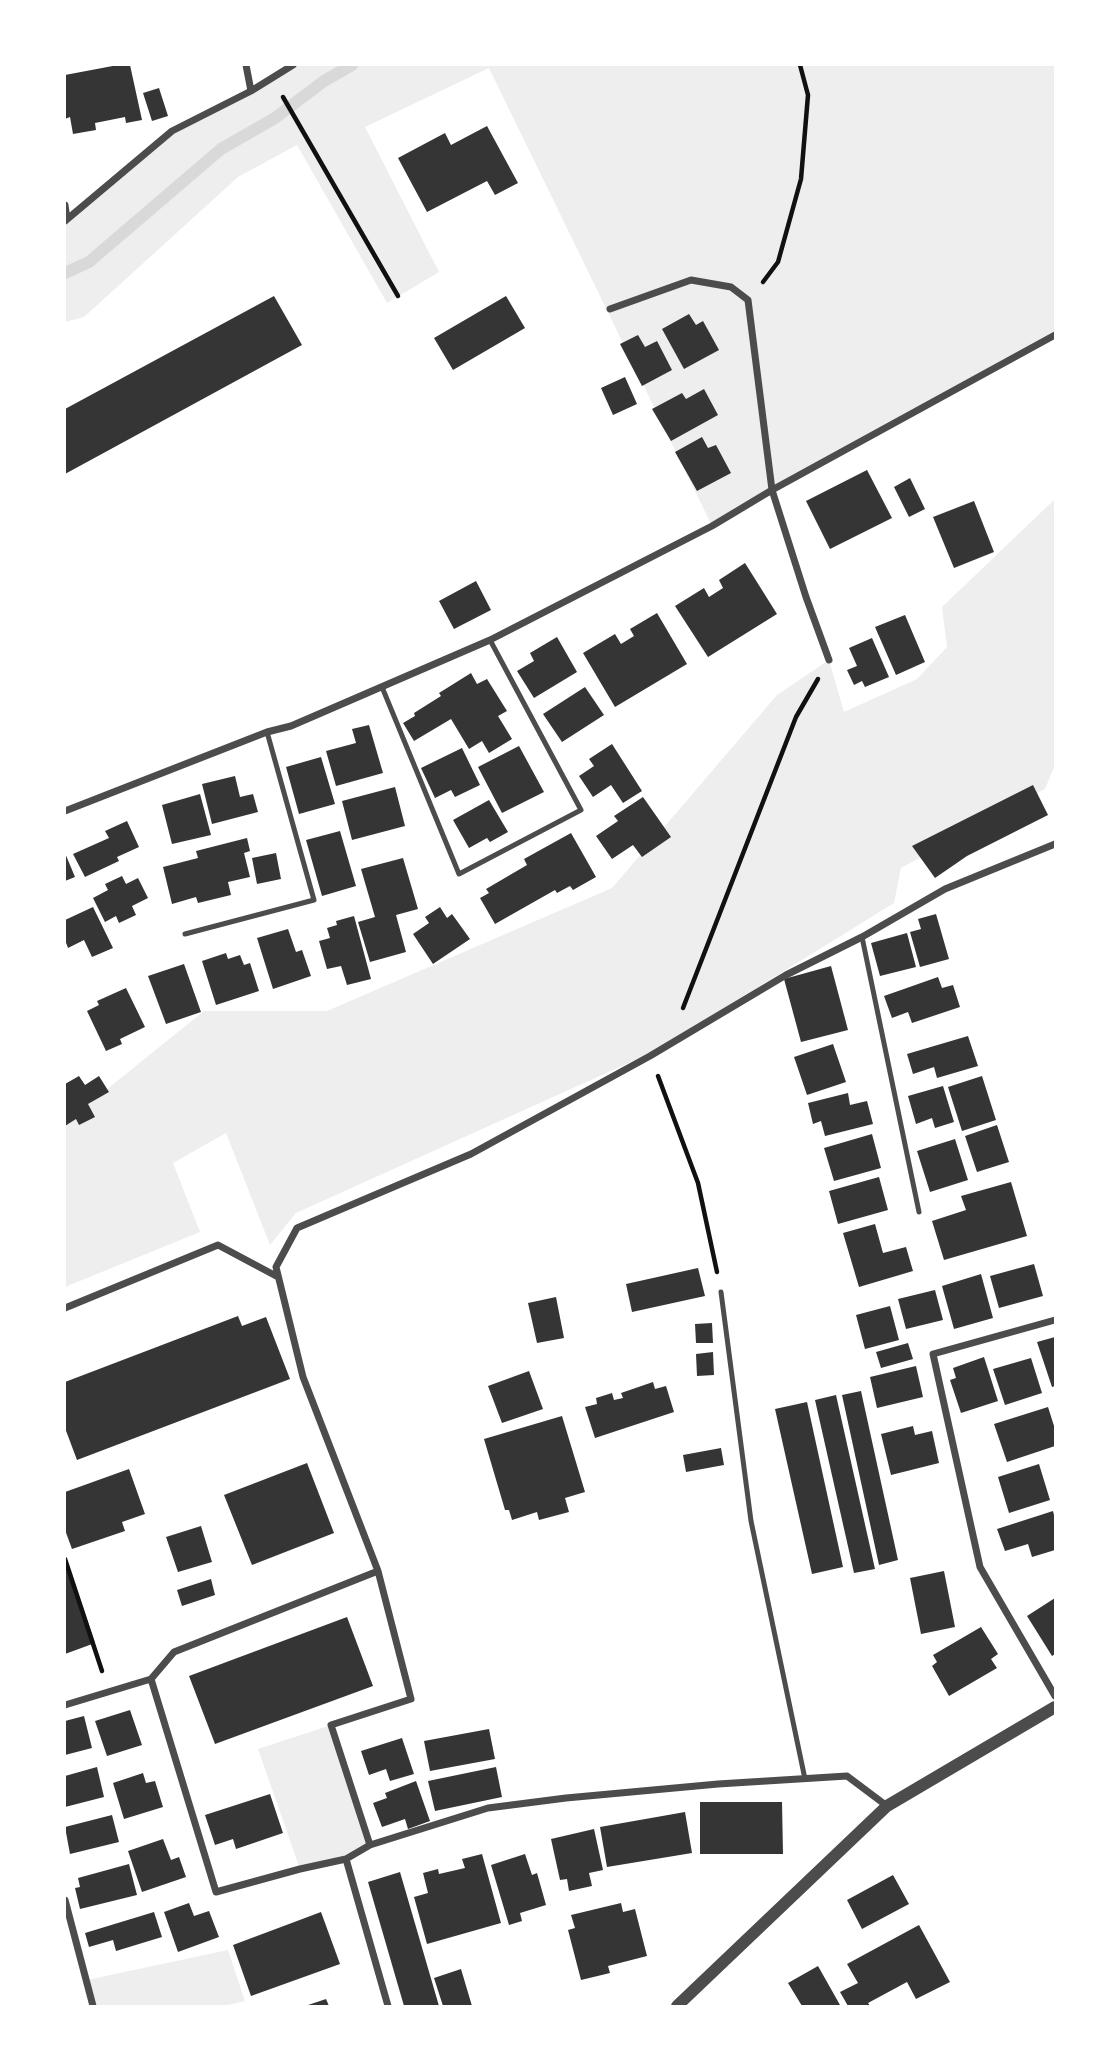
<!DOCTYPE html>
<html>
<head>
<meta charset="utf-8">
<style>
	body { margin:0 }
	#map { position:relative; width:1120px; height:2071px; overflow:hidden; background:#fff; font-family:Montserrat,sans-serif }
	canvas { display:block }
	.frame { position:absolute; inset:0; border:66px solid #fff; pointer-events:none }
</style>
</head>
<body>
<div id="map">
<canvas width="1120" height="2071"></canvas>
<div class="frame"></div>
</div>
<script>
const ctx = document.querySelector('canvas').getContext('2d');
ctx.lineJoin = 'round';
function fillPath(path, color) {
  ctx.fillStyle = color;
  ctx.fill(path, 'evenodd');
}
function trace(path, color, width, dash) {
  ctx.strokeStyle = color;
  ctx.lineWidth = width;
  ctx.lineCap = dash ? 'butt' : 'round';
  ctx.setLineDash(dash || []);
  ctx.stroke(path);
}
fillPath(new Path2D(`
	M 293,65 L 1055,65 L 1055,335 L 712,526 L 489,68 L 365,127 L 439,272 L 387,303 L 297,145 L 238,177 L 84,317 L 65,322 L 65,219 L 172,131 Z
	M 1055,499 L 1055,765 L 1045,789 L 901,868 L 894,903 L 655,1051 L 296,1213 L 270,1245 L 226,1133 L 173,1163 L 200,1232 L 65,1287 L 65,1123 L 204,1011 L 327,1011 L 612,888 L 777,695 L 829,660 L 844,712 L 917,679 L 947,647 L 942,607 Z
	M 331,1725 L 370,1845 L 346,1859 L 300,1869 L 258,1749 Z
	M 228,1950 L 245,2001 L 224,2006 L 93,2006 L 87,1980 Z`), '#eee');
trace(new Path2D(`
	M 65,273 L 89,262 L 221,149 L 275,118 L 324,81 L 352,65`), '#d9d9d9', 12);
fillPath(new Path2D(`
	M 118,65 L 130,65 L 142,120 L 126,123 L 125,117 L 95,123 L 96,130 L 73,134 L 70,117 L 65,119 L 65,75 Z
	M 159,88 L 168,116 L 152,121 L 143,93 Z
	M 487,126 L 518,183 L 495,195 L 487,181 L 427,212 L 398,158 L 445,133 L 451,145 Z
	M 274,296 L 302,345 L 65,474 L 65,409 Z
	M 506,296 L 525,328 L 453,370 L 434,338 Z
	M 689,314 L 696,325 L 703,321 L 719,350 L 684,369 L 662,329 Z
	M 638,335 L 645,347 L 657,341 L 672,370 L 642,386 L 620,344 Z
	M 625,377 L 637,404 L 613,415 L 601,388 Z
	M 704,389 L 718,415 L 671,441 L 652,409 L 682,393 L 686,399 Z
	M 702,437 L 708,448 L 716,445 L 731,473 L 697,491 L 675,452 Z
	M 867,470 L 892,518 L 830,549 L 806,501 Z
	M 910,478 L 925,509 L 909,517 L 894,487 Z
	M 974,501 L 994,552 L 954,568 L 933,517 Z
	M 745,563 L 777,614 L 708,657 L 675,606 L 704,588 L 709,597 L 723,588 L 719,580 Z
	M 476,581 L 491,610 L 454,629 L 439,601 Z
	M 657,613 L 687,664 L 615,707 L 583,653 L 615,634 L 621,644 L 634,636 L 630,629 Z
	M 905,615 L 925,662 L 896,675 L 875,627 Z
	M 557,637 L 577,672 L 534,698 L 517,671 L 534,661 L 530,653 Z
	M 872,638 L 889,677 L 865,687 L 862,681 L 854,685 L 847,670 L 857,666 L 849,648 Z
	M 471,673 L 477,684 L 487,679 L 507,711 L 498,716 L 512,739 L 489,753 L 482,741 L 469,749 L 451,719 L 414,741 L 403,723 L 415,716 L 414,713 L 441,696 L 439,693 Z
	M 585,687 L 604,715 L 562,742 L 543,714 Z
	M 369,725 L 383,773 L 336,786 L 326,751 L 356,743 L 352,729 Z
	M 612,744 L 642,791 L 623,803 L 611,785 L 593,797 L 579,776 L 594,766 L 589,759 Z
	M 519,746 L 544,792 L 502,813 L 478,767 Z
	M 462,748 L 480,785 L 455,797 L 451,790 L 435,798 L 421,768 Z
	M 321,757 L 335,804 L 299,814 L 286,767 Z
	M 235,776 L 240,797 L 253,794 L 258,812 L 212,824 L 202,784 Z
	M 1033,785 L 1048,815 L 967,856 L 935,878 L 912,846 Z
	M 395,787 L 405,826 L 352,840 L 342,801 Z
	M 200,794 L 211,835 L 172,844 L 162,805 Z
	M 643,797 L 671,837 L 642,857 L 633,845 L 612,859 L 596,836 L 618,821 L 614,816 Z
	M 489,800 L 508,832 L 490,842 L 487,838 L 469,848 L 453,820 Z
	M 127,821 L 139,847 L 117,857 L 119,861 L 85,877 L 73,854 L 109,838 L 105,831 Z
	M 340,831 L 356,886 L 322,896 L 306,840 Z
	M 571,833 L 596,877 L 573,890 L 570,886 L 557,893 L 555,890 L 495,924 L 480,898 L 489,893 L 486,889 L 527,865 L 524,859 Z
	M 247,838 L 250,851 L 244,853 L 250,877 L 228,882 L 231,895 L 198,903 L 196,897 L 172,904 L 163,867 L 198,858 L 196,851 Z
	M 65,853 L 75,877 L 65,881 Z
	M 276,853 L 281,879 L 257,884 L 252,858 Z
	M 403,858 L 418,909 L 396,915 L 406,952 L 370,962 L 358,922 L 375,917 L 361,869 Z
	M 122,876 L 126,884 L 138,878 L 148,898 L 132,906 L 136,915 L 119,923 L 116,916 L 105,922 L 93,898 L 108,890 L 105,884 Z
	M 93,907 L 113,948 L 92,957 L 84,940 L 68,948 L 65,940 L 65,920 Z
	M 440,907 L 447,918 L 452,914 L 470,939 L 433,964 L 413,934 L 429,923 L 425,917 Z
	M 936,914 L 949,959 L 920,967 L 910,932 L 921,929 L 918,919 Z
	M 354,916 L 371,979 L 347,985 L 341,966 L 327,969 L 319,941 L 330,938 L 327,928 L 337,925 L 336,921 Z
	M 288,929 L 296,952 L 302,950 L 311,976 L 273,989 L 257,938 Z
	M 907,933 L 916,967 L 880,976 L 871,943 Z
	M 226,953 L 228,959 L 240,955 L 244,965 L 250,963 L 259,991 L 216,1005 L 202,961 Z
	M 184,964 L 201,1012 L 166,1024 L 148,976 Z
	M 831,966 L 848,1030 L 801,1042 L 784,979 Z
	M 938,977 L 942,988 L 953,985 L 960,1007 L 912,1023 L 908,1012 L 892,1018 L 884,996 Z
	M 126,988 L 145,1027 L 120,1039 L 122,1044 L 106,1051 L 87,1011 L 99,1005 L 97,1001 Z
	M 968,1036 L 978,1066 L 937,1078 L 934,1067 L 913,1074 L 907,1054 Z
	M 833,1044 L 846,1082 L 807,1095 L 794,1057 Z
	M 79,1076 L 85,1085 L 99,1076 L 109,1092 L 88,1104 L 95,1117 L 79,1125 L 76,1119 L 65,1126 L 65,1084 Z
	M 982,1076 L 996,1120 L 962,1131 L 948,1087 Z
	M 943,1086 L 954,1122 L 935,1128 L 932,1118 L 916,1124 L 908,1096 Z
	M 848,1093 L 850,1105 L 867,1101 L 873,1124 L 825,1136 L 821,1121 L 813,1124 L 808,1103 Z
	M 997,1125 L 1009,1162 L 977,1172 L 965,1136 Z
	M 872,1134 L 881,1168 L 834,1181 L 824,1148 Z
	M 955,1139 L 968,1180 L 930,1192 L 917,1151 Z
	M 879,1177 L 888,1210 L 838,1224 L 829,1191 Z
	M 1011,1182 L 1027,1236 L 944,1260 L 932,1221 L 966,1210 L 961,1196 Z
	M 875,1224 L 883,1253 L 906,1247 L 913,1271 L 859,1287 L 843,1233 Z
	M 1034,1264 L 1043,1296 L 999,1308 L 990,1276 Z
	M 698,1268 L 705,1296 L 632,1312 L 626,1284 Z
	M 981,1274 L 993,1318 L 954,1329 L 942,1286 Z
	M 935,1290 L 943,1320 L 906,1329 L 898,1299 Z
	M 556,1297 L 564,1338 L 537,1343 L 528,1303 Z
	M 890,1306 L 899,1340 L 865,1349 L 856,1315 Z
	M 238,1316 L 242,1326 L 266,1317 L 290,1379 L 77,1460 L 65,1428 L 65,1382 Z
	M 712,1323 L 713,1343 L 696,1343 L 695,1324 Z
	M 1055,1337 L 1055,1386 L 1052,1387 L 1037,1342 Z
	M 908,1343 L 913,1359 L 881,1368 L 876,1352 Z
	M 713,1352 L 714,1375 L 697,1376 L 696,1354 Z
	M 984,1357 L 998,1401 L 961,1413 L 950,1380 L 956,1378 L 953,1368 Z
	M 1031,1358 L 1042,1393 L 1005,1405 L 993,1369 Z
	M 916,1366 L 923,1397 L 877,1408 L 870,1377 Z
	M 529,1371 L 543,1409 L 502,1423 L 488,1386 Z
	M 653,1382 L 655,1389 L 666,1386 L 674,1412 L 595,1438 L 585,1407 L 597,1404 L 596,1398 L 612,1393 L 614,1400 L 623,1398 L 621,1393 Z
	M 861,1391 L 898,1560 L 879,1565 L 842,1395 Z
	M 836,1395 L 875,1569 L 854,1573 L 815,1400 Z
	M 807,1402 L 843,1567 L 812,1574 L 775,1409 Z
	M 1048,1407 L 1055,1429 L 1055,1446 L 1007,1462 L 994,1424 Z
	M 562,1416 L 585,1492 L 565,1498 L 569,1512 L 539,1520 L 537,1512 L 512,1520 L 509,1510 L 505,1510 L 484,1439 Z
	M 913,1426 L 915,1435 L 932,1431 L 939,1463 L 891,1475 L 881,1434 Z
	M 721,1448 L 724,1465 L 686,1472 L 683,1455 Z
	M 307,1463 L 334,1533 L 252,1565 L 224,1495 Z
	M 1039,1464 L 1050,1500 L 1009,1513 L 998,1477 Z
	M 129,1469 L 145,1514 L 122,1522 L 125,1531 L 72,1549 L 65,1530 L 65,1492 Z
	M 1053,1511 L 1055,1519 L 1055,1550 L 1032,1557 L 1028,1544 L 1005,1551 L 997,1529 Z
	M 201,1526 L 212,1562 L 178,1572 L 166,1537 Z
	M 65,1555 L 95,1643 L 65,1654 Z
	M 944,1571 L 955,1627 L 921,1634 L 910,1578 Z
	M 211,1579 L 215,1595 L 182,1606 L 177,1590 Z
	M 1055,1598 L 1055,1654 L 1052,1656 L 1027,1616 Z
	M 347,1617 L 373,1686 L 215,1744 L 189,1676 Z
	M 981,1627 L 998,1654 L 991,1659 L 997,1668 L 949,1696 L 932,1666 L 937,1662 L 933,1655 Z
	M 130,1710 L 142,1745 L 107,1756 L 95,1721 Z
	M 84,1716 L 92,1748 L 65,1755 L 65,1721 Z
	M 489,1729 L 495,1759 L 430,1771 L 424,1741 Z
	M 402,1738 L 414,1774 L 390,1781 L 386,1769 L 369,1775 L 361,1751 Z
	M 97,1767 L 104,1797 L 65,1807 L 65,1776 Z
	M 496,1767 L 502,1797 L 435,1811 L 428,1781 Z
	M 143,1773 L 146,1783 L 155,1781 L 163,1807 L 124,1819 L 113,1783 Z
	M 416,1781 L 430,1821 L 408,1829 L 405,1819 L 382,1827 L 373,1803 L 387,1798 L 385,1793 Z
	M 270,1794 L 283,1833 L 236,1849 L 233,1839 L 215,1845 L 205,1815 Z
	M 700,1802 L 782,1802 L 783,1854 L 700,1854 Z
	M 685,1812 L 692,1853 L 607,1867 L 600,1827 Z
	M 112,1815 L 119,1842 L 70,1854 L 65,1827 Z
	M 594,1829 L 603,1870 L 589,1873 L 592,1886 L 569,1891 L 567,1879 L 560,1880 L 551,1839 Z
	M 163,1839 L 171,1860 L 179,1857 L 186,1877 L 142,1892 L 128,1851 Z
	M 482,1854 L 501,1923 L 427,1944 L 414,1897 L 428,1893 L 423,1873 L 438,1869 L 439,1874 L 465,1868 L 462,1859 Z
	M 525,1854 L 532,1875 L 537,1873 L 546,1905 L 520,1913 L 522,1921 L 509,1925 L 491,1865 Z
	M 129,1864 L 137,1895 L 80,1909 L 75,1888 L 80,1887 L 78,1878 Z
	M 400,1872 L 439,2006 L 404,2006 L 368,1882 Z
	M 893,1875 L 909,1904 L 862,1929 L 847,1900 Z
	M 189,1903 L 194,1916 L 209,1911 L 219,1937 L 178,1952 L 164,1912 Z
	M 621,1903 L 623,1912 L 635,1909 L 647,1956 L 608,1966 L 610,1973 L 581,1980 L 568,1930 L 575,1928 L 571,1915 Z
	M 154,1912 L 162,1937 L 116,1951 L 113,1940 L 89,1947 L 85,1933 Z
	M 321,1912 L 340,1964 L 251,1996 L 233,1945 Z
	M 919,1925 L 950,1982 L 916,1999 L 907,1982 L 868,2003 L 870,2006 L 848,2006 L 840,1992 L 858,1983 L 847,1964 Z
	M 818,1966 L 840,2005 L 838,2006 L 802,2006 L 788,1983 Z
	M 461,1969 L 472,2006 L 443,2006 L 434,1978 Z
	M 326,1999 L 329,2006 L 305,2006 Z`), '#353535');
trace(new Path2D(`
	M 283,97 L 398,296
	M 763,282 L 778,262 L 801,179 L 808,95 L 800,65
	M 683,1008 L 796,717 L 818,679
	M 658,1076 L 698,1183 L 717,1272
	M 65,1559 L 102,1671`), '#111', 4.5);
trace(new Path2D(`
	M 382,687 L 459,874 L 581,810 L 490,640
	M 185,934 L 314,900 L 267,732
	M 862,937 L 919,1212
	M 721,1292 L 751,1521 L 805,1779`), '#4c4c4c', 5);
trace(new Path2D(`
	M 246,65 L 251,91
	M 65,205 L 67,219
	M 65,221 L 172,131 L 251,91 L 293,65
	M 610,309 L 691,280 L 731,287 L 748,300 L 772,490 L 806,597 L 829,660
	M 65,811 L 267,732 L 291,726 L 490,640 L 712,526 L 772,490 L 1055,335
	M 65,1308 L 218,1245 L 278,1277
	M 1055,1320 L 933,1354 L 980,1567 L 1055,1696
	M 151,1679 L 216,1892 L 300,1869 L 346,1859 L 370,1845 L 488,1808 L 566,1798 L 718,1784 L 847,1776 L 887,1806
	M 65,1705 L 151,1679 L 174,1652 L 378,1571
	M 370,1845 L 331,1725 L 411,1699 L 378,1571 L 303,1377 L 276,1267 L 297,1228 L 471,1154 L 650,1056 L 786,975 L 862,937 L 945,889 L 1055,844
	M 346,1859 L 388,2006
	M 65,1900 L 93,2006`), '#4c4c4c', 7);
trace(new Path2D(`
	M 677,2006 L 887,1806 L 1055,1707`), '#4c4c4c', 12);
</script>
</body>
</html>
